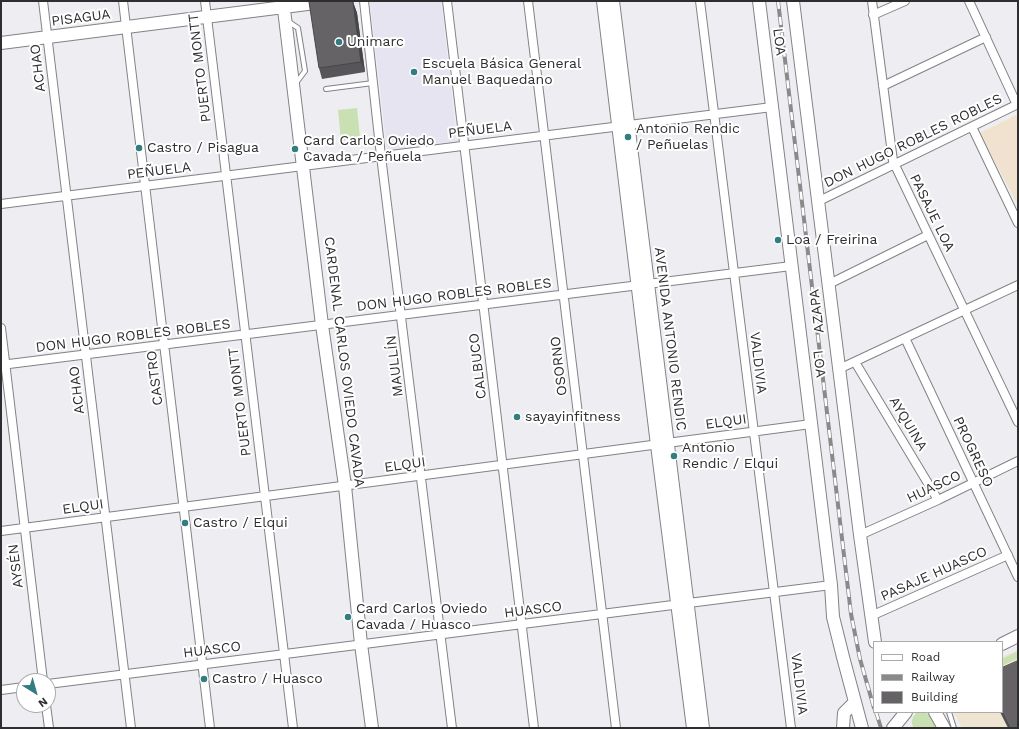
<!DOCTYPE html>
<html>
<head>
<meta charset="utf-8">
<style>
	body { margin:0 }
	#map { position:relative; width:1019px; height:729px; overflow:hidden; background:#eeeef2; font-family:"Work Sans",sans-serif }
	canvas { display:block }
	.frame { position:absolute; inset:0; border:2px solid #2e2e30; pointer-events:none }
	.legend { position:absolute; left:873px; top:641px; width:130px; height:72px; box-sizing:border-box; background:#fff; border:1px solid #ababac; margin:0; padding:5px 7px; list-style:none; font-size:12px; color:#2e2e30 }
	.legend li { display:flex; align-items:center; gap:8px; height:20px }
	.legend b { width:20px; border:1px solid #ababac }
	.north { position:absolute; left:16px; top:673px; width:40px; height:40px; box-sizing:border-box; background:#fff; border:1px solid #ababac; border-radius:50%; rotate:143deg; font-size:11px; font-weight:700; line-height:16px; text-align:center; color:#2e2e30 }
	.north::after { content:''; display:block; margin:auto; width:14px; height:18px; background:#337c7f; clip-path:polygon(50% 0,100% 100%,50% 72%,0 100%) }
</style>
</head>
<body>
<div id="map">
<canvas width="1019" height="729"></canvas>
<div class="frame"></div>
<ul class="legend">
<li><b style="height:5px;background:#fff"></b>Road</li>
<li><b style="height:5px;background:#8a8a8d"></b>Railway</li>
<li><b style="height:11px;background:#666366"></b>Building</li>
</ul>
<div class="north">N</div>
</div>
<script>
const ctx = document.querySelector('canvas').getContext('2d');
ctx.lineJoin = 'round';
function fillPath(path, color) {
  ctx.fillStyle = color;
  ctx.fill(path, 'evenodd');
}
function trace(path, color, width, dash) {
  ctx.strokeStyle = color;
  ctx.lineWidth = width;
  ctx.lineCap = dash ? 'butt' : 'round';
  ctx.setLineDash(dash || []);
  ctx.stroke(path);
}
function write(font, color, halo, rows, align = 'center') {
  ctx.font = font + ' "Work Sans",sans-serif';
  ctx.lineWidth = 4;
  ctx.setLineDash([]);
  ctx.textBaseline = 'middle';
  ctx.strokeStyle = halo;
  ctx.fillStyle = color;
  for (const [text, x, y, turn = 0] of rows) {
    ctx.save();
    ctx.translate(x, y);
    ctx.rotate((+turn || 0) * Math.PI / 180);
    ctx.textAlign = isNaN(turn) ? turn : align;
    if (halo) ctx.strokeText(text, 0, 0);
    ctx.fillText(text, 0, 0);
    ctx.restore();
  }
}
fillPath(new Path2D(`
	M 378,1 L 441,1 L 457,141 L 387,150 L 370,2 Z`), '#e5e4f0');
fillPath(new Path2D(`
	M 1018,114 L 1018,206 L 980,133 Z`), '#f1e2cf');
fillPath(new Path2D(`
	M 1018,650 L 1018,728 L 962,728 L 954,712 L 1002,712 L 1002,657 Z`), '#eee4cf');
fillPath(new Path2D(`
	M 357,108 L 360,138 L 341,141 L 338,110 Z
	M 1018,651 L 1018,658 L 1002,666 L 1002,659 Z
	M 924,712 L 930,715 L 937,728 L 914,728 C 910,722 912,718 916,713 Z`), '#c9e0b3');
const lane = new Path2D(`
	M 289,22 L 298,28 L 305,71 L 296,83
	M 326,89 L 373,83
	M 949,712 L 954,728`);
const street = new Path2D(`
	M 43,1 L 131,728
	M 123,1 L 210,728
	M 205,1 L 293,728
	M 364,1 L 381,156 L 452,728
	M 447,1 L 534,728
	M 528,1 L 616,728
	M 700,1 L 791,728
	M 872,1 L 893,161 L 1018,422
	M 969,1 L 1017,105
	M 873,15 L 905,1
	M 883,86 L 986,37
	M 972,127 L 1018,223
	M 819,201 L 1018,104
	M 1,204 L 772,107
	M 829,284 L 928,235
	M 1,328 L 43,681
	M 905,338 L 1018,577
	M 855,362 L 938,500
	M 1,365 L 791,266
	M 839,369 L 1018,285
	M 1,531 L 811,424
	M 860,535 L 938,500 L 1018,461
	M 871,616 L 1008,555
	M 48,684 L 831,585
	M 1,690 L 24,687
	M 46,705 L 49,728`);
const secondary = new Path2D(`
	M 283,1 L 322,325 L 345,486 L 361,644 L 372,728
	M 603,1 L 657,445 L 693,728
	M 613,1 L 703,728
	M 759,1 L 831,585 L 833,617 L 843,657 L 862,728
	M 793,1 L 860,535 L 875,642
	M 1,43 L 331,1
	M 1002,644 L 1018,636
	M 935,712 L 944,728
	M 843,728 L 844,713 L 854,703
	M 893,728 L 906,712`);
trace(lane, '#828286', 6);
trace(street, '#828286', 10);
trace(secondary, '#828286', 14);
trace(lane, '#fff', 4);
trace(street, '#fff', 8);
trace(secondary, '#fff', 12);
const rail = new Path2D(`
	M 778,1 L 851,614 L 860,659 L 874,708
	M 876,712 L 881,728`);
trace(rail, '#8a8a8d', 4);
trace(rail, '#fff', 2.5, [8]);
fillPath(new Path2D(`
	M 353,2 L 357,13 L 365,72 L 322,79 L 319,68 Z
	M 1000,712 L 1002,712 L 1018,728 L 1008,728 Z`), '#585558');
fillPath(new Path2D(`
	M 353,2 L 357,13 L 365,72 L 361,62 Z`), '#474547');
const building = new Path2D(`
	M 314,1 L 352,1 L 353,2 L 361,62 L 319,68 L 309,2 Z
	M 1018,661 L 1018,728 L 1010,728 L 1002,712 L 1002,668 Z`);
fillPath(building, '#666366');
trace(building, '#474547', 1);
for (const [x, y, r, color] of [
	[339,42,4,"#337c7f"],
	[414,72,4,"#337c7f"],
	[628,137,4,"#337c7f"],
	[139,148,4,"#337c7f"],
	[295,149,4,"#337c7f"],
	[778,240,4,"#337c7f"],
	[517,417,4,"#337c7f"],
	[674,456,4,"#337c7f"],
	[185,523,4,"#337c7f"],
	[348,617,4,"#337c7f"],
	[204,679,4,"#337c7f"]
]) {
  const dot = new Path2D();
  dot.arc(x, y, r, 0, 2 * Math.PI);
  ctx.fillStyle = color;
  ctx.fill(dot);
  trace(dot, '#fff', 1.5);
}
write('14px', '#2e2e30', '#fff', [
	["PISAGUA",81,18,-7],
	["LOA",779,42,83],
	["ACHAO",38,68,-97],
	["PUERTO MONTT",200,68,-97],
	["PEÑUELA",480,130,-7],
	["DON HUGO ROBLES ROBLES",913,141,-26],
	["PEÑUELA",159,171,-7],
	["PASAJE LOA",932,213,64],
	["DON HUGO ROBLES ROBLES",454,295,-7],
	["AZAPA",817,311,-97],
	["DON HUGO ROBLES ROBLES",133,336,-7],
	["AVENIDA ANTONIO RENDIC",670,339,83],
	["CARDENAL CARLOS OVIEDO CAVADA",344,362,83],
	["VALDIVIA",758,363,83],
	["LOA",819,364,83],
	["MAULLÍN",395,366,-97],
	["CALBUCO",478,366,-97],
	["OSORNO",559,366,-97],
	["CASTRO",155,378,-97],
	["ACHAO",77,390,-97],
	["PUERTO MONTT",240,402,-97],
	["ELQUI",726,422,-8],
	["AYQUINA",908,424,59],
	["PROGRESO",973,452,65],
	["ELQUI",405,465,-8],
	["HUASCO",934,487,-25],
	["ELQUI",83,507,-8],
	["AYSÉN",16,566,-97],
	["PASAJE HUASCO",934,574,-24],
	["HUASCO",533,610,-7],
	["HUASCO",212,650,-7],
	["VALDIVIA",799,684,83]
]);
write('14px', '#2e2e30', '#fff', [
	["Unimarc",347,42],
	["Escuela Básica General",422,64],
	["Manuel Baquedano",422,80],
	["Antonio Rendic",636,129],
	["/ Peñuelas",636,145],
	["Card Carlos Oviedo",303,141],
	["Cavada / Peñuela",303,157],
	["Castro / Pisagua",147,148],
	["Loa / Freirina",786,240],
	["sayayinfitness",525,417],
	["Antonio",682,448],
	["Rendic / Elqui",682,464],
	["Castro / Elqui",193,523],
	["Card Carlos Oviedo",356,609],
	["Cavada / Huasco",356,625],
	["Castro / Huasco",212,679]
], 'left');
</script>
</body>
</html>
